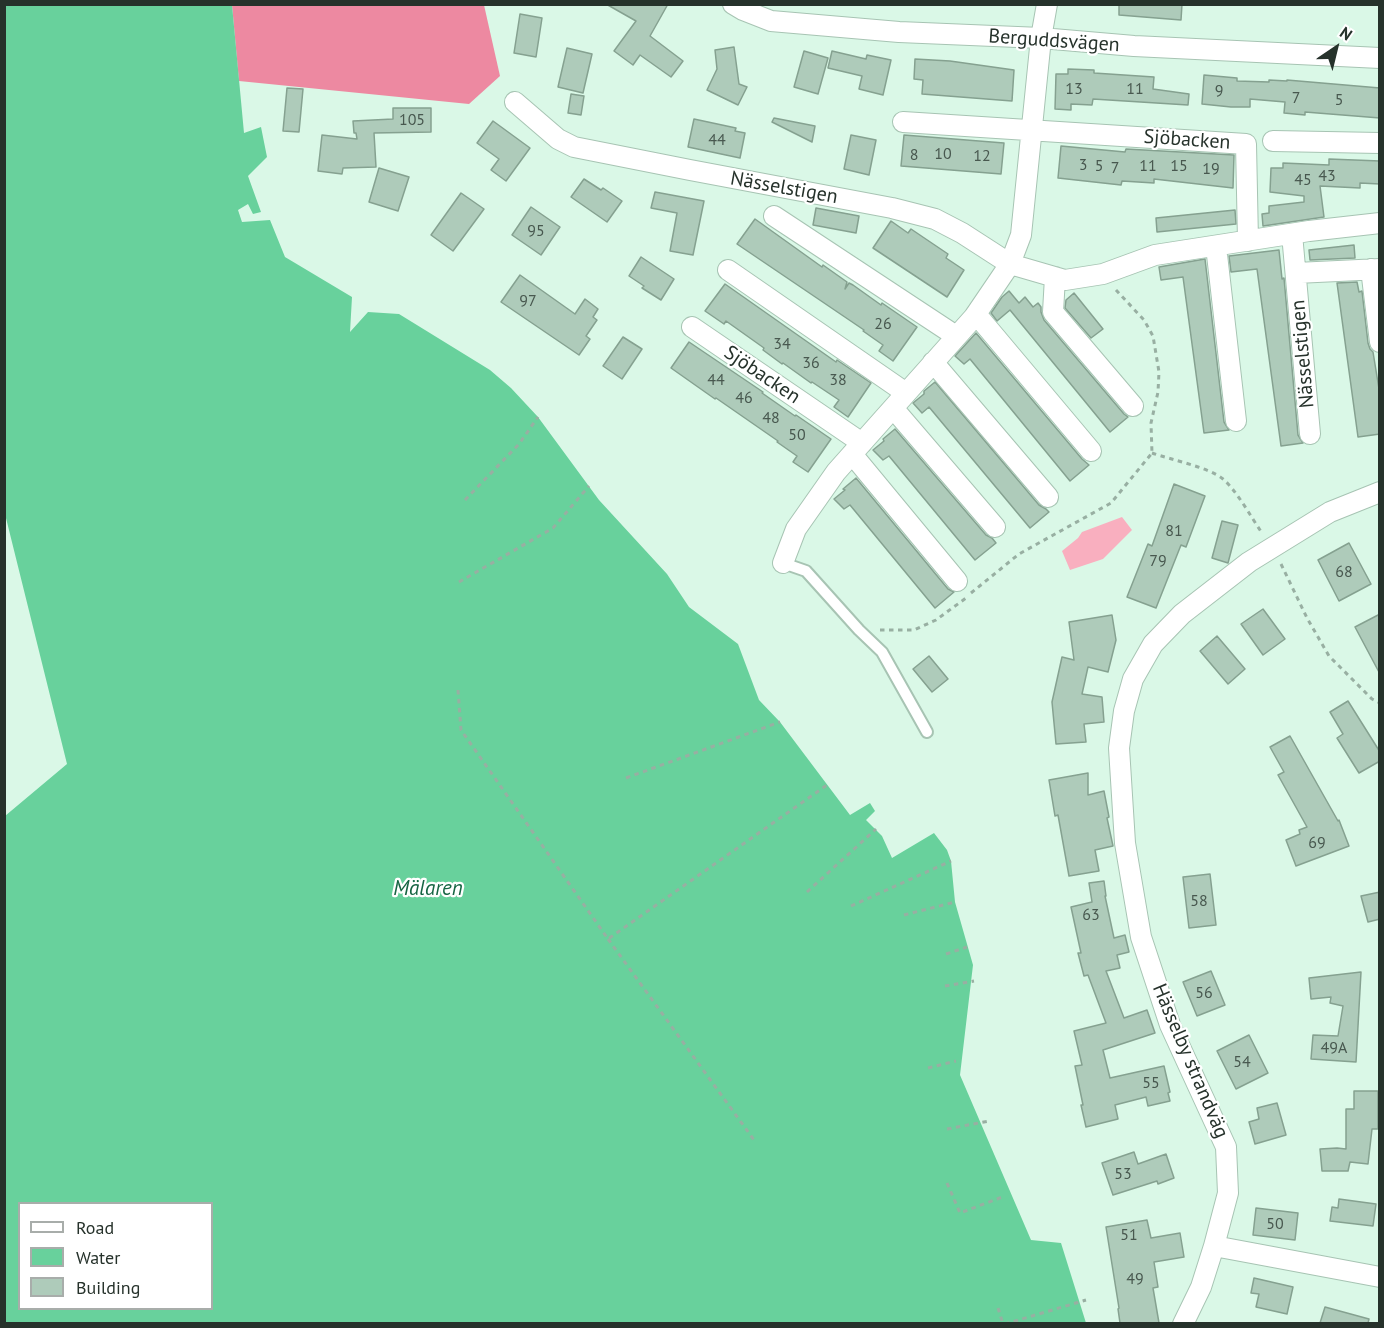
<!DOCTYPE html>
<html>
<head>
<meta charset="utf-8">
<style>
	body { margin:0 }
	#map { position:relative; width:1384px; height:1328px; overflow:hidden; background:#daf8e7; font-family:"PT Sans",sans-serif }
	canvas { display:block }
	.frame { position:absolute; inset:0; border:6px solid #26322b; pointer-events:none }
	.legend { position:absolute; left:18px; top:1202px; width:195px; height:108px; box-sizing:border-box; background:#fff; border:2px solid #a8adaa; margin:0; padding:8px 10px; list-style:none; font-size:18px; color:#26322b }
	.legend li { display:flex; align-items:center; gap:12px; height:30px }
	.legend b { width:30px; border:2px solid #a8adaa }
	.north { position:absolute; left:1306px; top:18px; width:60px; height:60px; -webkit-text-stroke:4px #fff; paint-order:stroke; rotate:35deg; font-size:16px; font-weight:700; line-height:24px; text-align:center; color:#26322b }
	.north::after { content:''; display:block; margin:auto; width:21px; height:27px; background:#26322b; clip-path:polygon(50% 0,100% 100%,50% 72%,0 100%) }
</style>
</head>
<body>
<div id="map">
<canvas width="1384" height="1328"></canvas>
<div class="frame"></div>
<ul class="legend">
<li><b style="height:8px;background:#fff"></b>Road</li>
<li><b style="height:16px;background:#68d19c"></b>Water</li>
<li><b style="height:16px;background:#aecbba"></b>Building</li>
</ul>
<div class="north">N</div>
</div>
<script>
const ctx = document.querySelector('canvas').getContext('2d');
ctx.lineJoin = 'round';
function fillPath(path, color) {
  ctx.fillStyle = color;
  ctx.fill(path, 'evenodd');
}
function trace(path, color, width, dash) {
  ctx.strokeStyle = color;
  ctx.lineWidth = width;
  ctx.lineCap = dash ? 'butt' : 'round';
  ctx.setLineDash(dash || []);
  ctx.stroke(path);
}
function write(font, color, halo, rows, align = 'center') {
  ctx.font = font + ' "PT Sans",sans-serif';
  ctx.lineWidth = 4.5;
  ctx.setLineDash([]);
  ctx.textBaseline = 'middle';
  ctx.strokeStyle = halo;
  ctx.fillStyle = color;
  for (const [text, x, y, turn = 0] of rows) {
    ctx.save();
    ctx.translate(x, y);
    ctx.rotate((+turn || 0) * Math.PI / 180);
    ctx.textAlign = isNaN(turn) ? turn : align;
    if (halo) ctx.strokeText(text, 0, 0);
    ctx.fillText(text, 0, 0);
    ctx.restore();
  }
}
fillPath(new Path2D(`
	M 1122,517 L 1132,530 L 1103,559 L 1070,570 L 1062,551 L 1078,538 L 1082,532 Z`), '#f9afbf');
fillPath(new Path2D(`
	M 232,5 L 484,5 L 500,76 L 469,104 L 239,81 Z`), '#ed89a1');
fillPath(new Path2D(`
	M 5,4 L 232,5 L 244,133 L 261,127 L 267,157 L 248,176 L 261,212 L 253,214 L 248,204 L 238,210 L 242,222 L 270,220 L 285,257 L 352,297 L 350,332 L 368,312 L 399,314 L 490,370 L 511,388 L 538,417 L 599,500 L 667,574 L 689,607 L 738,644 L 759,700 L 780,722 L 850,815 L 870,803 L 875,811 L 866,820 L 882,836 L 892,858 L 934,833 L 947,850 L 951,861 L 955,902 L 973,965 L 960,1075 L 1031,1240 L 1061,1243 L 1086,1323 L 5,1323 L 5,816 L 67,764 L 5,514 ZM 20,1204 L 212,1204 L 212,1308 L 20,1308 Z`), '#68d19c');
const building = new Path2D(`
	M 606,4 L 668,4 L 650,36 L 683,61 L 671,77 L 640,55 L 633,65 L 614,51 L 636,21 Z
	M 1119,4 L 1182,4 L 1181,20 L 1119,15 Z
	M 520,14 L 542,18 L 536,57 L 514,53 Z
	M 734,47 L 739,84 L 747,87 L 738,105 L 707,90 L 717,69 L 715,50 Z
	M 567,48 L 592,54 L 583,93 L 558,87 Z
	M 804,51 L 828,58 L 818,94 L 794,87 Z
	M 832,51 L 866,59 L 867,55 L 891,60 L 883,95 L 859,89 L 862,76 L 828,68 Z
	M 915,59 L 950,61 L 1014,70 L 1012,101 L 922,94 L 923,80 L 914,79 Z
	M 1068,69 L 1094,70 L 1094,73 L 1154,77 L 1153,89 L 1189,94 L 1188,105 L 1093,99 L 1092,105 L 1071,104 L 1071,110 L 1055,109 L 1056,74 L 1068,74 Z
	M 1204,75 L 1237,78 L 1237,81 L 1269,82 L 1269,80 L 1287,81 L 1287,80 L 1380,88 L 1380,118 L 1305,112 L 1305,115 L 1284,113 L 1285,102 L 1250,99 L 1250,107 L 1231,107 L 1202,104 Z
	M 287,88 L 303,89 L 299,132 L 283,131 Z
	M 571,94 L 584,96 L 581,115 L 568,113 Z
	M 393,108 L 431,108 L 431,132 L 374,133 L 376,167 L 343,168 L 342,174 L 318,171 L 322,135 L 357,139 L 356,133 L 354,133 L 353,121 L 393,119 Z
	M 774,118 L 815,126 L 812,142 L 772,122 Z
	M 694,119 L 736,128 L 735,131 L 745,133 L 740,158 L 688,147 Z
	M 493,121 L 530,148 L 506,181 L 491,170 L 499,159 L 477,143 Z
	M 851,135 L 876,140 L 869,175 L 844,169 Z
	M 904,135 L 1004,143 L 1001,174 L 901,166 Z
	M 1061,146 L 1125,152 L 1126,149 L 1234,155 L 1233,188 L 1154,179 L 1154,183 L 1122,181 L 1121,185 L 1058,178 Z
	M 1329,159 L 1380,161 L 1380,184 L 1360,183 L 1360,188 L 1320,186 L 1324,217 L 1263,226 L 1262,214 L 1269,213 L 1269,206 L 1304,202 L 1304,196 L 1270,192 L 1271,168 L 1283,168 L 1283,163 L 1329,165 Z
	M 379,168 L 409,177 L 398,211 L 369,202 Z
	M 584,179 L 601,190 L 603,188 L 622,201 L 607,222 L 571,197 Z
	M 655,192 L 704,201 L 693,255 L 670,251 L 677,213 L 651,208 Z
	M 461,193 L 484,209 L 453,251 L 431,235 Z
	M 531,207 L 560,227 L 541,255 L 512,235 Z
	M 816,208 L 859,216 L 856,233 L 813,225 Z
	M 1235,210 L 1236,224 L 1157,232 L 1156,218 Z
	M 755,219 L 822,267 L 823,265 L 847,282 L 845,289 L 849,283 L 853,285 L 881,305 L 882,303 L 917,327 L 893,361 L 879,351 L 883,345 L 863,331 L 864,330 L 737,244 Z
	M 891,221 L 908,233 L 911,229 L 948,254 L 946,258 L 964,270 L 947,297 L 873,248 Z
	M 1354,245 L 1355,258 L 1310,260 L 1309,250 Z
	M 1279,250 L 1282,279 L 1284,278 L 1298,435 L 1303,443 L 1281,446 L 1257,269 L 1231,272 L 1229,256 Z
	M 641,257 L 674,279 L 661,300 L 642,288 L 644,286 L 629,276 Z
	M 1205,259 L 1224,422 L 1229,430 L 1204,433 L 1183,277 L 1161,280 L 1159,267 Z
	M 520,275 L 575,314 L 585,299 L 598,309 L 593,317 L 597,320 L 586,336 L 590,339 L 579,355 L 501,302 Z
	M 1357,282 L 1359,292 L 1362,291 L 1368,343 L 1370,349 L 1373,352 L 1380,395 L 1380,434 L 1358,437 L 1337,283 Z
	M 725,284 L 836,362 L 837,360 L 871,383 L 848,417 L 834,407 L 839,400 L 812,382 L 811,383 L 783,363 L 782,364 L 763,350 L 764,348 L 726,321 L 724,324 L 705,311 Z
	M 1009,291 L 1019,303 L 1025,297 L 1033,307 L 1038,303 L 1041,307 L 1041,312 L 1044,320 L 1124,414 L 1128,417 L 1110,432 L 1010,310 L 997,321 L 991,313 L 1002,297 Z
	M 1074,293 L 1103,329 L 1091,338 L 1065,308 L 1066,300 Z
	M 976,333 L 1082,459 L 1089,465 L 1070,481 L 970,359 L 964,364 L 955,356 Z
	M 623,337 L 642,349 L 622,379 L 603,366 Z
	M 689,342 L 763,392 L 762,393 L 795,416 L 796,415 L 831,439 L 808,472 L 793,462 L 797,456 L 777,442 L 778,441 L 716,398 L 715,399 L 671,368 Z
	M 935,382 L 1039,505 L 1046,509 L 1049,512 L 1030,528 L 929,407 L 922,413 L 913,403 L 924,394 L 924,391 Z
	M 895,429 L 986,535 L 992,538 L 996,543 L 975,560 L 889,456 L 883,460 L 873,450 L 884,441 L 883,439 Z
	M 856,478 L 948,589 L 954,592 L 935,608 L 850,505 L 844,509 L 834,499 L 845,490 L 843,489 Z
	M 1174,484 L 1205,496 L 1186,547 L 1181,545 L 1156,608 L 1127,597 L 1148,544 L 1152,546 Z
	M 1222,521 L 1238,525 L 1228,563 L 1212,558 Z
	M 1349,543 L 1371,584 L 1339,601 L 1318,560 Z
	M 1263,609 L 1285,639 L 1263,655 L 1241,624 Z
	M 1380,614 L 1380,674 L 1355,627 Z
	M 1112,615 L 1116,640 L 1108,672 L 1088,667 L 1082,694 L 1102,697 L 1104,722 L 1084,724 L 1086,742 L 1056,744 L 1052,702 L 1062,657 L 1074,660 L 1069,622 Z
	M 1217,636 L 1245,669 L 1228,684 L 1200,651 Z
	M 929,656 L 948,679 L 932,692 L 913,669 Z
	M 1348,701 L 1380,752 L 1380,761 L 1359,773 L 1337,738 L 1343,734 L 1330,712 Z
	M 1290,736 L 1338,821 L 1339,820 L 1349,846 L 1296,866 L 1286,840 L 1300,834 L 1299,830 L 1307,827 L 1278,775 L 1284,772 L 1270,747 Z
	M 1088,773 L 1088,795 L 1104,791 L 1109,817 L 1107,818 L 1113,846 L 1095,850 L 1099,871 L 1069,876 L 1058,815 L 1055,816 L 1049,780 Z
	M 1210,874 L 1216,925 L 1189,928 L 1183,877 Z
	M 1104,881 L 1106,896 L 1105,896 L 1114,938 L 1125,935 L 1129,952 L 1117,955 L 1120,968 L 1106,971 L 1124,1018 L 1147,1010 L 1155,1033 L 1103,1050 L 1110,1078 L 1164,1066 L 1170,1092 L 1168,1093 L 1170,1101 L 1148,1106 L 1146,1097 L 1115,1105 L 1118,1119 L 1086,1127 L 1081,1105 L 1083,1105 L 1075,1066 L 1082,1065 L 1074,1031 L 1106,1023 L 1088,975 L 1084,976 L 1078,953 L 1081,953 L 1071,907 L 1092,902 L 1089,883 Z
	M 1380,892 L 1380,919 L 1368,922 L 1361,896 Z
	M 1211,971 L 1225,1005 L 1197,1016 L 1183,982 Z
	M 1361,972 L 1356,1062 L 1311,1059 L 1313,1035 L 1338,1036 L 1343,1006 L 1330,1003 L 1331,997 L 1311,999 L 1309,978 Z
	M 1249,1035 L 1268,1073 L 1236,1089 L 1217,1051 Z
	M 1354,1091 L 1378,1091 L 1378,1129 L 1372,1129 L 1368,1164 L 1350,1162 L 1348,1171 L 1322,1171 L 1320,1149 L 1337,1148 L 1346,1149 L 1346,1109 L 1354,1109 Z
	M 1277,1103 L 1286,1135 L 1255,1144 L 1249,1122 L 1259,1119 L 1257,1108 Z
	M 1134,1152 L 1138,1164 L 1166,1154 L 1174,1178 L 1158,1184 L 1157,1181 L 1113,1195 L 1102,1163 Z
	M 1339,1199 L 1376,1204 L 1373,1226 L 1330,1221 L 1332,1207 L 1338,1208 Z
	M 1256,1208 L 1298,1213 L 1295,1240 L 1253,1235 Z
	M 1147,1220 L 1151,1238 L 1180,1233 L 1184,1257 L 1154,1262 L 1158,1287 L 1153,1288 L 1159,1323 L 1120,1323 L 1118,1309 L 1119,1308 L 1106,1227 Z
	M 1254,1278 L 1293,1287 L 1287,1314 L 1256,1307 L 1259,1294 L 1251,1293 Z
	M 1325,1307 L 1369,1319 L 1368,1323 L 1320,1323 Z`);
fillPath(building, '#aecbba');
trace(building, '#85a190', 1.5);
const service = new Path2D(`
	M 783,563 L 806,571 L 859,630 L 882,652 L 927,732`);
const minor = new Path2D(`
	M 733,4 L 743,10 L 771,21 L 899,32 L 1041,38 L 1134,46 L 1380,58
	M 515,102 L 558,139 L 574,147 L 690,170 L 892,208 L 935,219 L 962,233 L 1010,264 L 1065,280 L 1103,274 L 1155,255 L 1309,231 L 1380,223
	M 903,122 L 1246,144 L 1248,241
	M 1273,141 L 1380,143
	M 774,216 L 956,336
	M 1292,234 L 1310,434
	M 1216,246 L 1236,421
	M 1371,269 L 1380,342
	M 728,270 L 906,393
	M 1296,273 L 1380,269
	M 1055,277 L 1053,312 L 1133,406
	M 976,314 L 1091,451
	M 692,327 L 862,443
	M 933,362 L 1048,497
	M 893,408 L 995,527
	M 852,454 L 957,581
	M 783,563 L 796,529 L 836,472 L 974,317 L 1010,264 L 1021,235 L 1041,38 L 1047,4
	M 1214,1246 L 1380,1277
	M 1183,1324 L 1201,1287 L 1214,1246 L 1228,1193 L 1226,1147 L 1170,1025 L 1141,937 L 1125,843 L 1119,748 L 1124,711 L 1133,679 L 1153,644 L 1182,614 L 1249,562 L 1330,512 L 1380,492`);
trace(service, '#a7c4b3', 14);
trace(minor, '#a7c4b3', 22);
trace(new Path2D(`
	M 1152,453 C 1172,460 1208,467 1223,479 C 1237,491 1251,517 1262,533
	M 465,500 L 519,444 L 538,417
	M 1281,564 L 1307,618 L 1329,656 L 1372,699 L 1380,703
	M 459,582 L 553,528 L 589,486
	M 971,593 L 1019,554 L 1111,503 L 1152,453 L 1151,423 L 1158,392 L 1159,372 L 1153,336 L 1144,320 L 1116,290
	M 880,630 L 914,630 L 936,620 L 966,598
	M 458,690 L 461,730 L 608,939 L 827,785
	M 626,778 L 780,722
	M 807,892 L 876,829
	M 851,906 L 951,861
	M 904,915 L 955,902
	M 608,939 L 754,1140
	M 946,954 L 967,947
	M 945,986 L 974,981
	M 928,1068 L 956,1061
	M 947,1129 L 989,1121
	M 947,1183 L 960,1213 L 1005,1196
	M 998,1308 L 1003,1324
	M 1005,1324 L 1086,1300`), '#98afa2', 3, [4.5, 4.5]);
trace(service, '#fff', 10);
trace(minor, '#fff', 20);
write('16px', '#48584f', null, [
	["13",1074,89],
	["11",1135,89],
	["9",1219,91],
	["7",1296,98],
	["5",1339,100],
	["105",412,120],
	["44",717,140],
	["10",943,154],
	["8",914,155],
	["12",982,156],
	["3",1083,165],
	["5",1099,166],
	["11",1148,166],
	["15",1179,166],
	["7",1115,168],
	["19",1211,169],
	["43",1327,176],
	["45",1303,180],
	["95",536,231],
	["97",528,301],
	["26",883,324],
	["34",782,344],
	["36",811,363],
	["44",716,380],
	["38",838,380],
	["46",744,398],
	["48",771,418],
	["50",797,435],
	["81",1174,531],
	["79",1158,561],
	["68",1344,572],
	["69",1317,843],
	["58",1199,901],
	["63",1091,915],
	["56",1204,993],
	["49A",1334,1048],
	["54",1242,1062],
	["55",1151,1083],
	["53",1123,1174],
	["50",1275,1224],
	["51",1129,1235],
	["49",1135,1279]
]);
write('20px', '#26322b', '#fff', [
	["Berguddsvägen",1054,41,4],
	["Sjöbacken",1187,140,4],
	["Nässelstigen",784,188,10],
	["Nässelstigen",1303,354,-95],
	["Sjöbacken",762,375,34],
	["Hässelby strandväg",1190,1061,67]
]);
write('italic 21px', '#166543', '#fff', [
	["Mälaren",428,889]
]);
</script>
</body>
</html>
